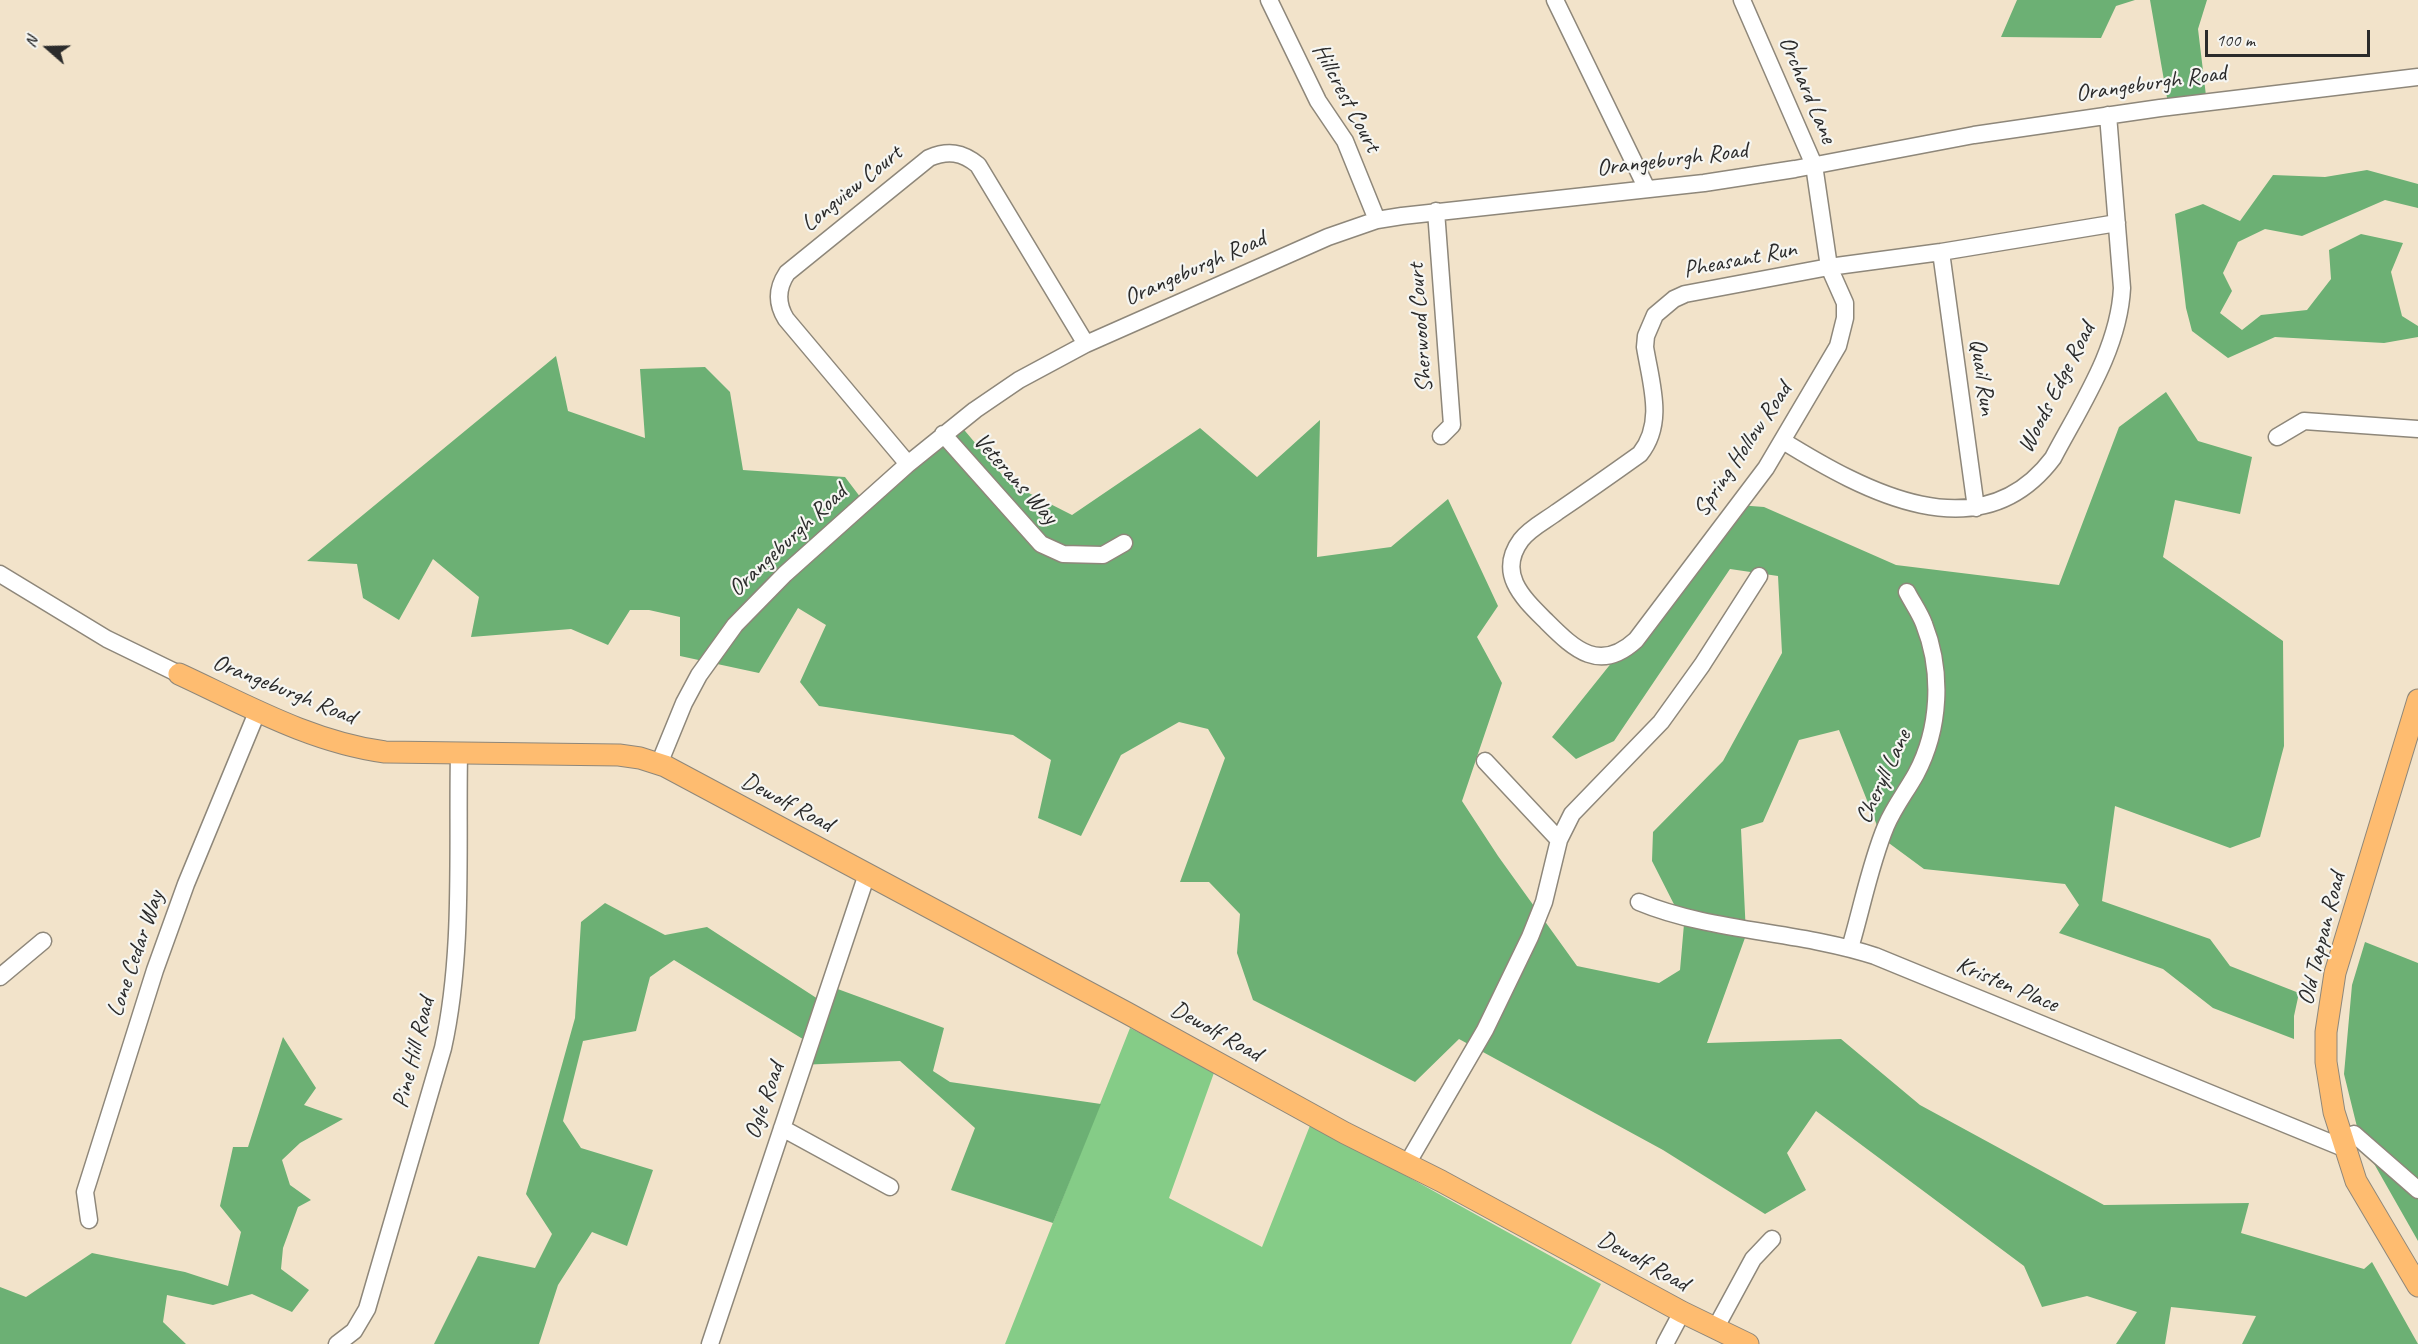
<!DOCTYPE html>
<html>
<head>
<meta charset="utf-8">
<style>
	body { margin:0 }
	#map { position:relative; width:2418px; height:1344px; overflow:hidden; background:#f2e3ca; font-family:Caveat,sans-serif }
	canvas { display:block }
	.north { position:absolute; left:18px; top:18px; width:60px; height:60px; -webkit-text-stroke:4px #f6f6f2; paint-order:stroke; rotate:290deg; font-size:16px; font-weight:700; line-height:24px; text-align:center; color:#2b2b2b }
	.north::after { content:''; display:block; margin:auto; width:21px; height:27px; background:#2b2b2b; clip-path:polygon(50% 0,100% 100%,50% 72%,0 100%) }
	.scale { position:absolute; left:2205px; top:30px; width:165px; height:27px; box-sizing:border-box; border:3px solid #2b2b2b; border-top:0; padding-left:8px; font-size:18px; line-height:21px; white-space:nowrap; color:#2b2b2b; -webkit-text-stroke:4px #f6f6f2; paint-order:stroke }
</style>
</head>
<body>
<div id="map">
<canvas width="2418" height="1344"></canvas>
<div class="north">N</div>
<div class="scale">100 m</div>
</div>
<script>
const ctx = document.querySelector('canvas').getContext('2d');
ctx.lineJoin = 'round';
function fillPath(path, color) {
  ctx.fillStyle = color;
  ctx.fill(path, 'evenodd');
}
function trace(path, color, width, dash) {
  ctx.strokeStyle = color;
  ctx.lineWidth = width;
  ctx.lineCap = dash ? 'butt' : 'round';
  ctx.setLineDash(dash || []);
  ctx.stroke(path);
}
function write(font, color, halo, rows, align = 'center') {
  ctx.font = font + ' Caveat,sans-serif';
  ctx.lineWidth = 4.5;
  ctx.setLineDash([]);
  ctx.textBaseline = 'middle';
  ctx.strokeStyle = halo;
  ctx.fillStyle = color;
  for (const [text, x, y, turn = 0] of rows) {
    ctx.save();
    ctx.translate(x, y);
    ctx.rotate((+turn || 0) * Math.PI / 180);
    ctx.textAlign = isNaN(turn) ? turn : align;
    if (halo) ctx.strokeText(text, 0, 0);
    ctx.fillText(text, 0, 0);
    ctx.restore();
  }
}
fillPath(new Path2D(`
	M 1130,1028 L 1215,1070 L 1169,1198 L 1262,1247 L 1311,1123 L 1601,1284 L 1571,1344 L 1005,1344 Z`), '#85cc87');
fillPath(new Path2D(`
	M 2017,0 L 2135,0 L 2116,6 L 2101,38 L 2001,37 Z
	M 2150,0 L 2207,0 L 2198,29 L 2207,104 L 2169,109 Z
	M 2367,170 L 2418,184 L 2418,208 L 2385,200 L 2302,236 L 2265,229 L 2238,242 L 2223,273 L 2232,291 L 2220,313 L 2242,330 L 2261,315 L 2307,310 L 2331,279 L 2329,250 L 2361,234 L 2403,243 L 2391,272 L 2402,316 L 2418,326 L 2418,337 L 2384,343 L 2275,337 L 2228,358 L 2192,331 L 2186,308 L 2175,214 L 2203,204 L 2240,221 L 2273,175 L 2325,177 Z
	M 556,356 L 568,411 L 645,438 L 640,369 L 705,367 L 730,392 L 743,470 L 845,477 L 864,502 L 960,425 L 1009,483 L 1072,515 L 1200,428 L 1257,477 L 1320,420 L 1317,557 L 1391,547 L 1448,499 L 1498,606 L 1477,637 L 1502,683 L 1462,801 L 1498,856 L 1577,966 L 1659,983 L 1680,970 L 1684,924 L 1652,861 L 1653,832 L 1723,761 L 1782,653 L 1778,576 L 1730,569 L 1614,741 L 1576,759 L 1552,737 L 1738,505 L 1764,507 L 1896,565 L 2059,585 L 2119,427 L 2166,392 L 2198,441 L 2252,457 L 2240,514 L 2175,500 L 2163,557 L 2283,641 L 2284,746 L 2260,837 L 2230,848 L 2115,806 L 2102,901 L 2210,939 L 2230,966 L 2299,993 L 2294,1016 L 2294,1039 L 2213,1008 L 2163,969 L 2059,933 L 2079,905 L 2065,884 L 1924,869 L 1882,838 L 1839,730 L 1799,740 L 1763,822 L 1741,829 L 1746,935 L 1707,1043 L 1841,1039 L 1920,1105 L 2104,1205 L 2249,1203 L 2241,1233 L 2364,1269 L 2372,1262 L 2418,1344 L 2242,1344 L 2256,1316 L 2171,1307 L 2165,1344 L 2116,1344 L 2137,1312 L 2087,1296 L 2042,1307 L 2024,1266 L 1816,1111 L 1787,1153 L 1806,1190 L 1765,1214 L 1663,1150 L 1459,1039 L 1415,1082 L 1253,1000 L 1237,953 L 1240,914 L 1209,882 L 1180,882 L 1225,758 L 1208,729 L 1179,722 L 1121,755 L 1081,836 L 1038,818 L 1051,760 L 1013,735 L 819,706 L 800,682 L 826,625 L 798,608 L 759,673 L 680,656 L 680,617 L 649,610 L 630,610 L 608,645 L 571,629 L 471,637 L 479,597 L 433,559 L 399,620 L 363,598 L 357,564 L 307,561 Z
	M 605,903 L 665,935 L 707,927 L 818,999 L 824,984 L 944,1028 L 933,1071 L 950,1082 L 1101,1104 L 1053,1223 L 951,1190 L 975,1128 L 900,1061 L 797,1065 L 806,1041 L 674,960 L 650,977 L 636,1031 L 583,1041 L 563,1121 L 581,1148 L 653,1170 L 627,1246 L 592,1232 L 558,1285 L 539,1344 L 434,1344 L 478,1256 L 535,1268 L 552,1234 L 526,1194 L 575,1018 L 581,922 Z
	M 2365,942 L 2418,963 L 2418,1241 L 2360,1139 L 2344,1074 L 2352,985 Z
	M 283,1037 L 316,1088 L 304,1105 L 343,1119 L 300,1143 L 282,1160 L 290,1185 L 311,1200 L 298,1207 L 283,1248 L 281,1269 L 309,1290 L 292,1312 L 252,1294 L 213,1305 L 167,1295 L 163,1322 L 186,1344 L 0,1344 L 0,1287 L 26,1297 L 92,1253 L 185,1272 L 228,1286 L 241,1232 L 220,1206 L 233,1147 L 248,1147 Z`), '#6cb074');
const minor = new Path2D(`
	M 1269,0 L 1318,101 L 1345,141 L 1377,220
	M 1555,0 L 1647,189
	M 1742,0 L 1814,165 L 1829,267 L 1845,303 L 1845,318 L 1838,346 L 1766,468 L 1636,640 C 1600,673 1575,650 1547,622 C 1524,599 1496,574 1521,540 C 1530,528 1545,521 1557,512 C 1585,493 1612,474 1640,454 C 1665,423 1651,384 1645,347 L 1646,336 L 1655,315 L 1674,299 L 1685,294 L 1829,267 L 1941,252 L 2117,223
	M 1436,211 L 1452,425 L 1441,436
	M 1941,252 L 1976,508
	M 943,434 L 1041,544 L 1063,554 L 1103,555 L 1124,543
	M 2277,437 L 2304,421 L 2418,429
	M 1783,441 C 1864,491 1980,555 2053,458 C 2081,405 2119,349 2122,288 L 2108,115
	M 908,464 L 786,319 C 776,303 777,288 787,273 L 929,158 C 948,150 962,152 978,165 L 1086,344
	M 0,574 L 107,639 L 179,674
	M 1485,761 L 1559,840
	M 659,764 L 684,703 L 699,675 L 735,625 L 785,574 L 908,464 L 975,410 L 1019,380 L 1086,344 L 1328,237 L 1377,220 L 1402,216 L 1704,183 L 1795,169 L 1974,135 L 2160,108 L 2418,77
	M 1639,902 C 1711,932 1799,931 1875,956 L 2346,1149
	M 1850,948 C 1862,908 1870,864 1886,826 C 1894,807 1906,792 1916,774 C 1940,729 1943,672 1924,624 C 1920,613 1912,602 1907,592
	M 0,977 L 43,941
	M 782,1128 L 890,1187
	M 2354,1134 L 2418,1190
	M 1407,1164 L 1485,1030 L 1530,937 L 1544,902 L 1559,840 L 1572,814 L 1661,722 L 1702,665 L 1759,576
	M 89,1220 L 85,1192 L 155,970 L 186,884 L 258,710
	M 1715,1329 L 1753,1259 L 1772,1239
	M 337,1344 L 354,1331 L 367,1309 L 443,1048 C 464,953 457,850 459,753
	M 710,1344 L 867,874
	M 1665,1344 L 1682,1312`);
const major = new Path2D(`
	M 179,674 C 246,705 311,742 385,752 L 619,755 L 640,758 L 665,766 L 1127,1013 L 1345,1133 L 1441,1181 L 1682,1312 L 1748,1344
	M 2418,700 L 2335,973 L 2326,1032 L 2326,1062 L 2334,1112 L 2356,1181 L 2418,1286`);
trace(minor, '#8e877a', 19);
trace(major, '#8e877a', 23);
trace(minor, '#fff', 16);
trace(major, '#febc70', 21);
write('24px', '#2b2b2b', '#f6f6f2', [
	["Orangeburgh Road",2151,84,-8],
	["Orchard Lane",1807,90,67],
	["Hillcrest Court",1346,98,62],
	["Orangeburgh Road",1672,160,-7],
	["Longview Court",852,189,-39],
	["Pheasant Run",1740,260,-11],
	["Orangeburgh Road",1195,269,-24],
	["Sherwood Court",1421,328,-94],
	["Quail Run",1982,377,82],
	["Woods Edge Road",2057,388,-63],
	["Spring Hollow Road",1743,450,-56],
	["Veterans Way",1015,479,48],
	["Orangeburgh Road",788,541,-43],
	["Orangeburgh Road",284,690,22],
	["Cheryll Lane",1884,777,-65],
	["Dewolf Road",787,803,28],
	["Old Tappan Road",2322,939,-76],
	["Lone Cedar Way",136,954,-71],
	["Kristen Place",2007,985,23],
	["Dewolf Road",1216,1032,29],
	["Pine Hill Road",414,1053,-76],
	["Ogle Road",765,1101,-71],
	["Dewolf Road",1643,1262,29]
]);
</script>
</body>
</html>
